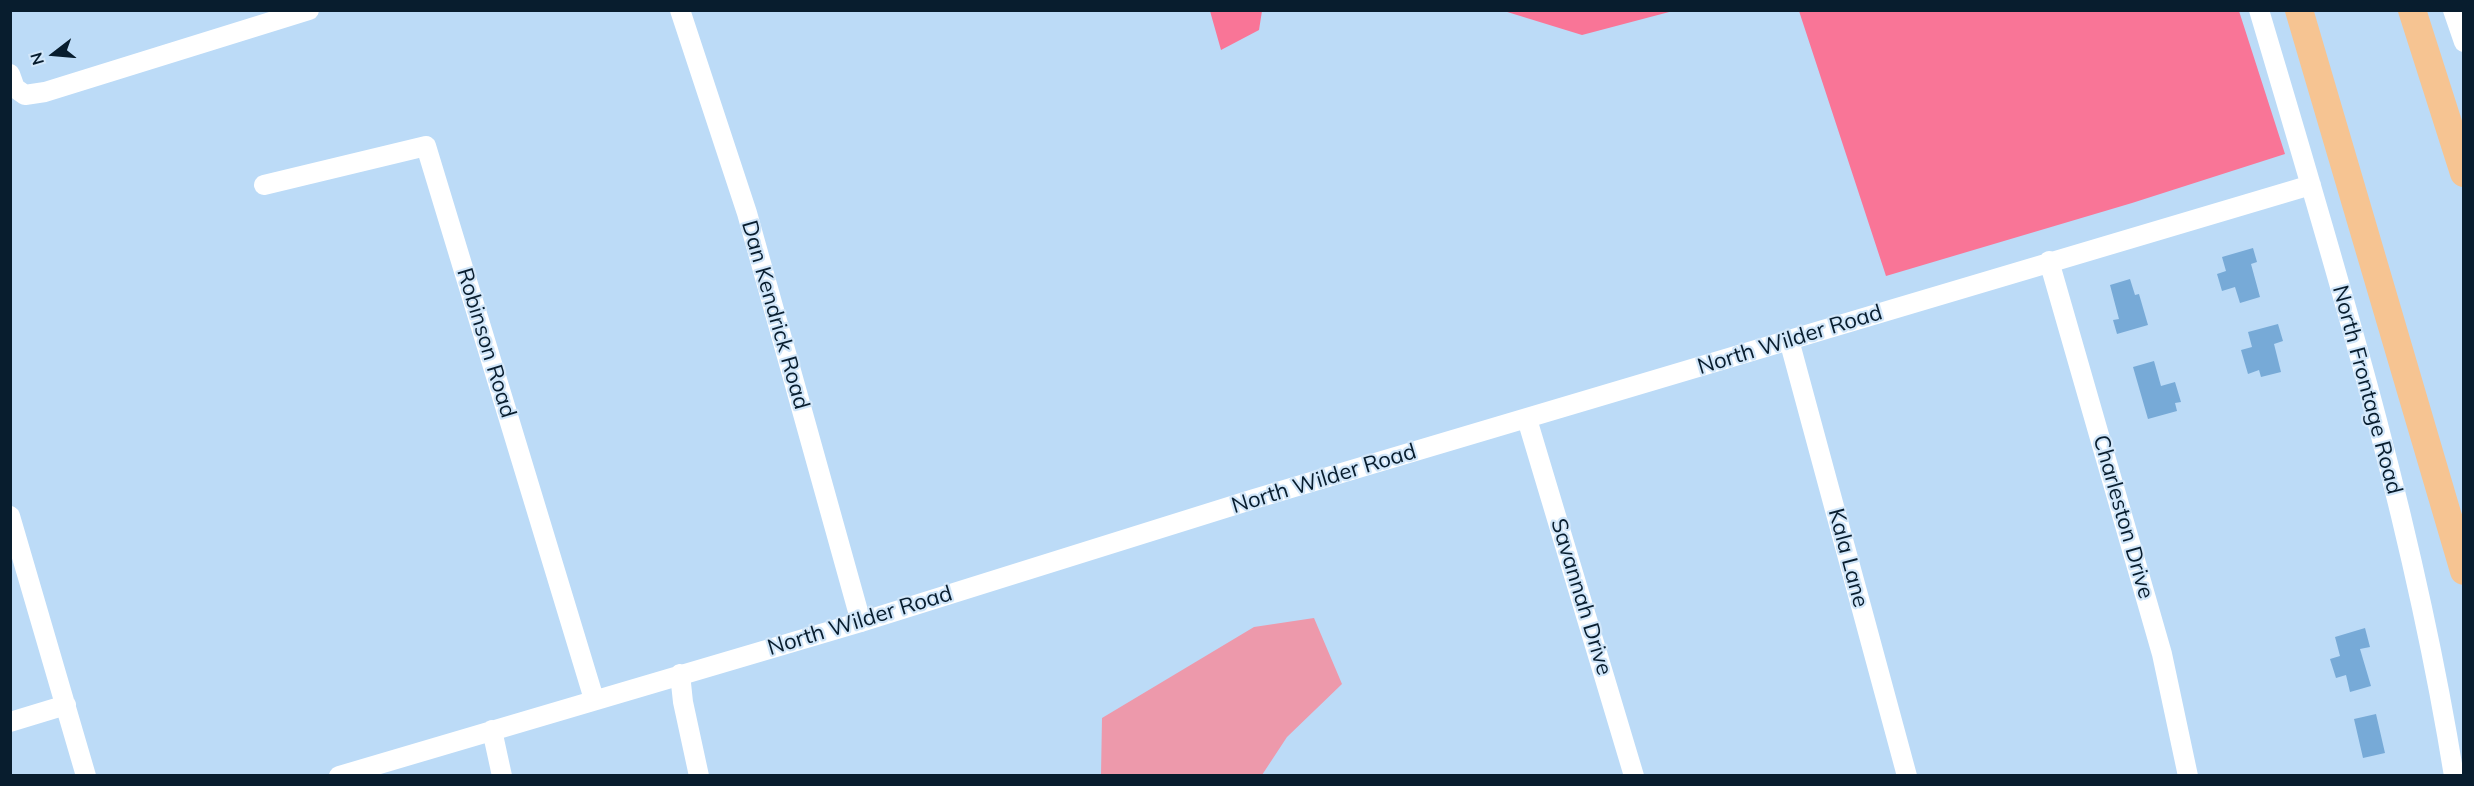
<!DOCTYPE html>
<html>
<head>
<meta charset="utf-8">
<style>
	body { margin:0 }
	#map { position:relative; width:2474px; height:786px; overflow:hidden; background:#bcdbf7; font-family:Mulish,sans-serif }
	canvas { display:block }
	.frame { position:absolute; inset:0; border:12px solid #081d2e; pointer-events:none }
	.north { position:absolute; left:24px; top:24px; width:60px; height:60px; -webkit-text-stroke:4px #d2e7fa; paint-order:stroke; rotate:254deg; font-size:16px; font-weight:700; line-height:24px; text-align:center; color:#081d2e }
	.north::after { content:''; display:block; margin:auto; width:21px; height:27px; background:#081d2e; clip-path:polygon(50% 0,100% 100%,50% 72%,0 100%) }
</style>
</head>
<body>
<div id="map">
<canvas width="2474" height="786"></canvas>
<div class="frame"></div>
<div class="north">N</div>
</div>
<script>
const ctx = document.querySelector('canvas').getContext('2d');
ctx.lineJoin = 'round';
function fillPath(path, color) {
  ctx.fillStyle = color;
  ctx.fill(path, 'evenodd');
}
function trace(path, color, width, dash) {
  ctx.strokeStyle = color;
  ctx.lineWidth = width;
  ctx.lineCap = dash ? 'butt' : 'round';
  ctx.setLineDash(dash || []);
  ctx.stroke(path);
}
function write(font, color, halo, rows, align = 'center') {
  ctx.font = font + ' Mulish,sans-serif';
  ctx.lineWidth = 4.5;
  ctx.setLineDash([]);
  ctx.textBaseline = 'middle';
  ctx.strokeStyle = halo;
  ctx.fillStyle = color;
  for (const [text, x, y, turn = 0] of rows) {
    ctx.save();
    ctx.translate(x, y);
    ctx.rotate((+turn || 0) * Math.PI / 180);
    ctx.textAlign = isNaN(turn) ? turn : align;
    if (halo) ctx.strokeText(text, 0, 0);
    ctx.fillText(text, 0, 0);
    ctx.restore();
  }
}
fillPath(new Path2D(`
	M 1314,618 L 1342,684 L 1287,737 L 1262,775 L 1101,775 L 1102,718 L 1254,627 Z`), '#ed99ab');
fillPath(new Path2D(`
	M 1210,11 L 1262,11 L 1259,30 L 1221,50 Z
	M 1504,11 L 1673,11 L 1582,35 Z
	M 1799,11 L 2239,11 L 2285,154 L 2132,203 L 1886,276 Z`), '#f97597');
fillPath(new Path2D(`
	M 2253,248 L 2257,262 L 2251,264 L 2260,297 L 2240,303 L 2235,287 L 2222,291 L 2217,274 L 2226,271 L 2222,257 Z
	M 2130,279 L 2135,295 L 2139,294 L 2148,325 L 2117,334 L 2113,320 L 2119,319 L 2110,285 Z
	M 2278,324 L 2283,341 L 2274,344 L 2281,372 L 2261,377 L 2259,370 L 2248,374 L 2241,350 L 2252,347 L 2248,332 Z
	M 2154,361 L 2161,386 L 2175,382 L 2181,402 L 2175,403 L 2177,411 L 2148,419 L 2133,367 Z
	M 2365,628 L 2370,647 L 2360,649 L 2371,686 L 2350,692 L 2346,675 L 2336,678 L 2330,659 L 2340,656 L 2335,637 Z
	M 2376,714 L 2385,753 L 2363,758 L 2354,719 Z`), '#77aad7');
trace(new Path2D(`
	M 680,10 L 747,213 L 861,622
	M 2259,10 C 2334,263 2412,515 2454,776
	M 2453,10 L 2464,42
	M 10,74 L 15,88 L 25,95 L 45,92 L 309,10
	M 264,185 L 426,146 L 594,699
	M 2049,261 L 2162,654 L 2188,776
	M 1789,340 L 1907,776
	M 1527,419 L 1634,776
	M 10,516 L 86,776
	M 680,674 L 683,702 L 699,776
	M 10,722 L 66,705
	M 492,730 L 502,776
	M 339,776 L 861,622 L 1254,499 L 2311,185`), '#fff', 20);
trace(new Path2D(`
	M 2299,10 L 2464,571
	M 2412,10 L 2464,173`), '#f6c492', 28);
write('22px', '#081d2e', '#d2e7fa', [
	["Dan Kendrick Road",775,315,74],
	["North Wilder Road",1790,340,-17],
	["Robinson Road",486,343,73],
	["North Frontage Road",2367,390,75],
	["North Wilder Road",1324,479,-17],
	["Charleston Drive",2123,517,74],
	["Kala Lane",1848,558,75],
	["Savannah Drive",1581,597,73],
	["North Wilder Road",860,621,-17]
]);
</script>
</body>
</html>
